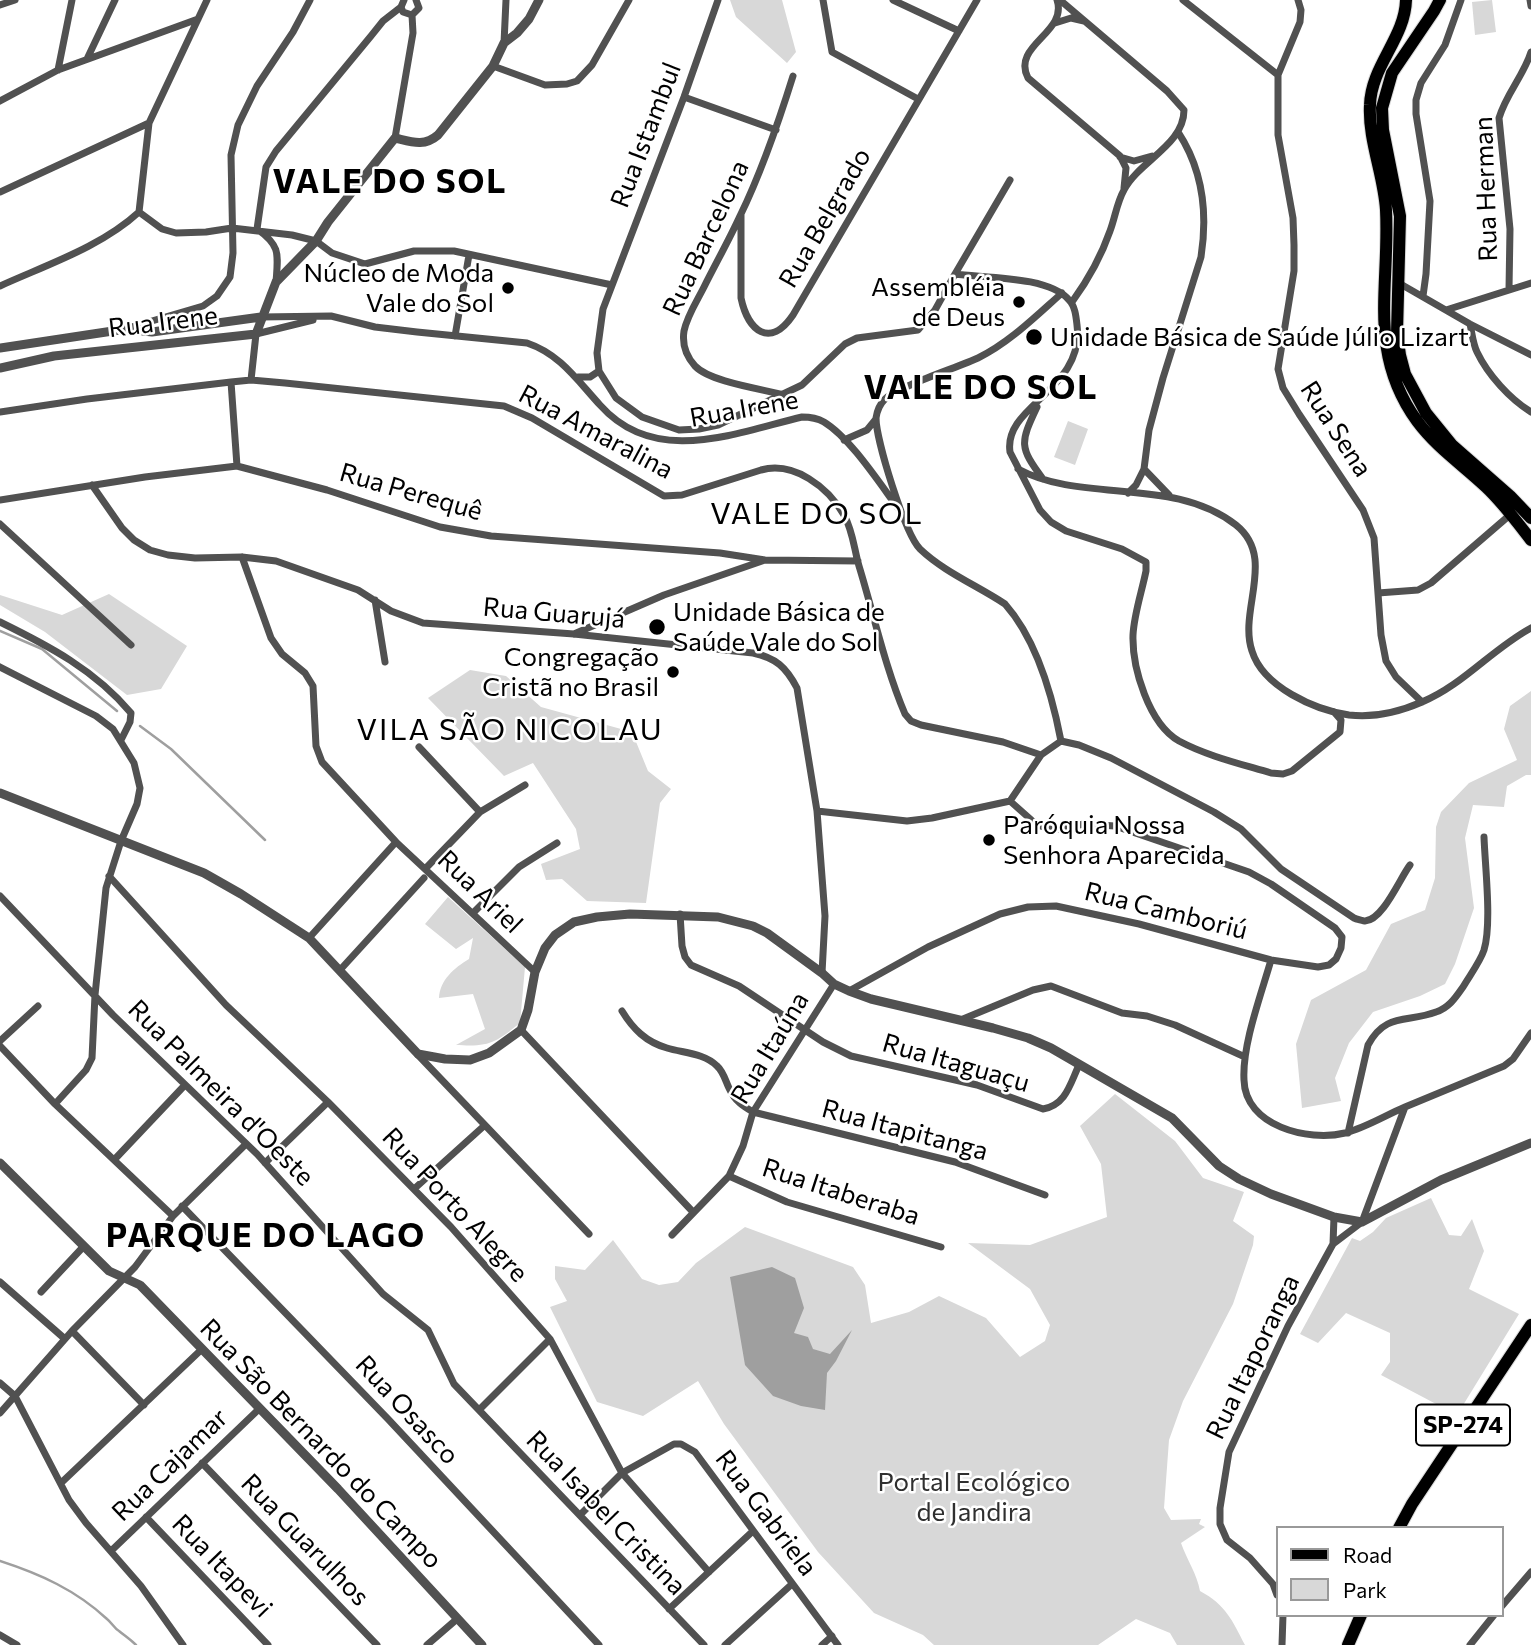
<!DOCTYPE html>
<html>
<head>
<meta charset="utf-8">
<style>
	body { margin:0 }
	#map { position:relative; width:1531px; height:1645px; overflow:hidden; background:#fff; font-family:Commissioner,sans-serif }
	canvas { display:block }
	.legend { position:absolute; left:1276px; top:1526px; width:228px; height:91px; box-sizing:border-box; background:#fff; border:2px solid #999; margin:0; padding:9px 12px; list-style:none; font-size:21px; color:#000 }
	.legend li { display:flex; align-items:center; gap:14px; height:35px }
	.legend b { width:35px; border:2px solid #999 }
</style>
</head>
<body>
<div id="map">
<canvas width="1531" height="1645"></canvas>
<ul class="legend">
<li><b style="height:9px;background:#000"></b>Road</li>
<li><b style="height:19px;background:#d8d8d8"></b>Park</li>
</ul>
</div>
<script>
const ctx = document.querySelector('canvas').getContext('2d');
ctx.lineJoin = 'round';
function fillPath(path, color) {
  ctx.fillStyle = color;
  ctx.fill(path, 'evenodd');
}
function trace(path, color, width, dash) {
  ctx.strokeStyle = color;
  ctx.lineWidth = width;
  ctx.lineCap = dash ? 'butt' : 'round';
  ctx.setLineDash(dash || []);
  ctx.stroke(path);
}
function write(font, color, halo, rows, align = 'center') {
  ctx.font = font + ' Commissioner,sans-serif';
  ctx.lineWidth = 5;
  ctx.setLineDash([]);
  ctx.textBaseline = 'middle';
  ctx.strokeStyle = halo;
  ctx.fillStyle = color;
  for (const [text, x, y, turn = 0] of rows) {
    ctx.save();
    ctx.translate(x, y);
    ctx.rotate((+turn || 0) * Math.PI / 180);
    ctx.textAlign = isNaN(turn) ? turn : align;
    if (halo) ctx.strokeText(text, 0, 0);
    ctx.fillText(text, 0, 0);
    ctx.restore();
  }
}
fillPath(new Path2D(`
	M 730,0 L 782,0 L 796,52 L 787,63 L 736,17 Z
	M 1492,0 L 1496,32 L 1475,35 L 1472,2 Z
	M 1068,421 L 1088,429 L 1075,465 L 1054,457 Z
	M 109,594 L 187,646 L 161,689 L 127,695 L 45,632 L 0,605 L 0,595 L 62,615 Z
	M 470,670 L 506,676 L 541,707 L 632,732 L 648,771 L 671,789 L 660,803 L 646,903 L 587,901 L 562,879 L 546,880 L 541,864 L 580,849 L 576,829 L 533,763 L 504,776 L 428,698 Z
	M 1531,691 L 1531,775 L 1526,775 L 1507,786 L 1504,807 L 1473,805 L 1465,838 L 1474,908 L 1455,964 L 1445,984 L 1420,996 L 1373,1012 L 1349,1043 L 1335,1078 L 1341,1101 L 1302,1108 L 1296,1044 L 1311,1000 L 1366,970 L 1391,924 L 1425,910 L 1435,878 L 1436,827 L 1441,812 L 1469,783 L 1517,760 L 1504,729 L 1510,706 Z
	M 448,897 L 525,967 L 520,1023 C 495,1043 490,1047 456,1045 L 485,1029 L 473,994 L 439,998 C 440,980 454,968 469,959 L 473,938 L 456,949 L 425,924 Z
	M 1115,1094 L 1175,1141 L 1203,1178 L 1244,1192 L 1233,1221 L 1254,1236 L 1253,1245 L 1233,1304 L 1183,1401 L 1169,1440 L 1164,1508 L 1171,1520 L 1201,1519 L 1199,1524 L 1205,1527 L 1181,1543 C 1187,1560 1197,1574 1200,1591 C 1226,1605 1232,1620 1245,1645 L 1177,1645 L 1170,1633 L 1136,1619 L 1098,1645 L 934,1645 L 923,1635 L 874,1613 L 818,1552 L 724,1424 L 698,1381 L 643,1416 L 597,1402 L 550,1307 L 567,1301 L 555,1279 L 555,1266 L 585,1270 L 613,1240 L 642,1279 L 659,1285 L 678,1282 L 696,1263 L 745,1227 L 853,1267 L 865,1285 L 871,1323 L 909,1312 L 939,1296 L 986,1318 L 1020,1357 L 1045,1341 L 1050,1325 L 1030,1289 L 968,1243 L 1030,1245 L 1107,1217 L 1101,1164 L 1080,1126 Z
	M 1431,1198 L 1449,1235 L 1461,1236 L 1472,1219 L 1484,1251 L 1469,1289 L 1519,1314 L 1457,1415 L 1381,1375 L 1390,1362 L 1390,1333 L 1346,1313 L 1318,1343 L 1300,1334 L 1352,1238 L 1360,1241 L 1373,1232 L 1386,1218 Z`), '#d8d8d8');
fillPath(new Path2D(`
	M 772,1267 L 795,1278 L 804,1308 L 794,1333 L 808,1337 L 813,1349 L 830,1354 L 852,1330 L 836,1361 L 827,1373 L 825,1410 L 801,1406 L 773,1396 L 745,1365 L 730,1277 Z`), '#9f9f9f');
trace(new Path2D(`
	M 0,631 L 42,649 L 117,711
	M 140,726 L 171,749 L 265,840
	M 0,1561 C 40,1574 76,1590 107,1619 C 112,1623 114,1628 119,1631 C 125,1636 130,1639 136,1645`), '#9f9f9f', 2.5);
const primary = new Path2D(`
	M 1406,0 C 1405,38 1371,66 1370,105 C 1368,140 1384,175 1386,210 C 1390,287 1367,352 1417,421 C 1437,448 1463,465 1486,487 C 1503,503 1517,522 1531,540
	M 1440,0 L 1434,11 L 1392,73 L 1382,108 L 1383,130 L 1400,216 L 1397,333 L 1400,355 L 1405,374 L 1426,413 L 1452,445 L 1510,496 L 1531,518
	M 1399,1528 L 1412,1504 L 1531,1325
	M 1348,1645 L 1361,1615`);
trace(primary, '#dbdbdb', 14);
trace(new Path2D(`
	M 404,0 L 401,7 L 403,12 L 412,15 L 419,8 L 416,0
	M 718,0 L 684,97 L 603,309 L 597,353 L 599,371 L 616,398 L 642,417 L 679,430 L 699,429 L 718,425 L 802,385 L 845,344 L 857,338 L 918,330 L 935,310 L 955,274 C 985,278 1049,276 1069,300 C 1075,306 1076,316 1077,325 C 1085,390 1003,405 1010,452 L 1040,510 L 1051,522 L 1066,531 L 1122,549 L 1146,562 L 1146,571 C 1142,591 1134,614 1133,635 C 1132,668 1149,724 1179,741 C 1207,756 1241,764 1271,773 L 1283,774 L 1292,771 L 1340,732 L 1341,720 L 1334,712
	M 823,0 L 832,52 L 918,99
	M 893,0 L 959,31
	M 1057,0 C 1068,33 1011,45 1028,78 L 1120,156 L 1126,168 L 1124,188
	M 1060,0 L 1167,91 L 1184,110 C 1184,145 1139,161 1124,190 C 1117,202 1115,218 1110,231 C 1101,257 1088,280 1072,302
	M 1183,0 L 1278,75
	M 1298,0 L 1301,10 L 1300,22 L 1278,75 L 1278,135 L 1293,218 L 1294,245 L 1294,271 L 1278,369 L 1283,388 L 1299,414 L 1363,510 L 1374,538 L 1381,635 L 1386,661 L 1396,677 L 1422,702
	M 1530,0 L 1531,6
	M 0,5 L 15,0
	M 1055,23 L 1071,18 L 1084,21
	M 504,43 L 506,0
	M 87,59 L 115,0
	M 493,66 L 545,85 L 567,84 L 577,81 L 592,65 L 629,0
	M 58,70 L 72,0
	M 684,97 L 776,130
	M 0,101 L 58,70 L 198,19
	M 395,138 L 413,33 L 412,15
	M 1120,157 L 1134,161 L 1152,156
	M 0,192 L 149,123
	M 139,212 L 162,229 L 176,233 L 206,232 L 232,228 L 292,235 L 316,241 L 332,253 L 365,264 L 414,251 L 454,251 L 612,285
	M 741,215 L 741,298 C 748,331 770,349 793,315 L 977,0
	M 955,274 L 1010,180
	M 276,282 C 278,254 281,246 257,229 L 266,167 L 276,151 L 371,36 L 383,21 L 401,7
	M 1397,282 L 1470,324 L 1531,355
	M 0,286 C 46,265 101,247 139,212 L 149,123 L 207,0
	M 1509,289 L 1510,229 L 1499,118 C 1506,94 1524,75 1531,52
	M 1423,296 L 1426,274 L 1430,201 L 1416,114 L 1416,100 L 1421,83 L 1445,45 L 1461,0
	M 1446,310 L 1531,283
	M 261,317 L 331,316 L 375,327 L 417,332 L 527,343 C 560,354 577,380 600,405 C 655,467 735,433 802,417 C 810,417 817,418 824,422 C 852,439 883,489 904,516
	M 1470,324 C 1472,333 1473,344 1477,352 C 1488,375 1510,399 1531,412
	M 128,328 L 203,306 L 217,296 L 230,277 L 233,253 L 231,155 L 238,125 L 257,86 L 293,32 L 310,0
	M 455,336 L 469,255
	M 578,377 L 590,377 L 599,371
	M 251,380 L 256,334 L 313,320
	M 231,382 L 237,466
	M 785,395 C 762,389 710,382 695,366 C 686,356 682,344 684,331 C 687,316 697,301 704,287 C 716,263 729,240 740,216 C 762,171 778,124 793,76
	M 1037,407 C 1020,443 1019,447 1043,479
	M 0,412 L 87,399 L 231,382 L 251,380 L 285,383 L 504,406 L 532,418 L 664,496 L 682,495 L 761,470 C 794,461 828,487 844,515 C 853,531 854,549 859,566 C 874,615 885,667 905,714 L 911,721 L 921,725 L 1003,742 L 1041,755
	M 844,440 L 867,430 L 876,419
	M 1018,469 C 1083,504 1173,476 1236,525 C 1277,558 1238,610 1252,651 C 1263,687 1315,710 1349,715 C 1374,718 1399,712 1422,702 C 1463,685 1492,649 1531,628
	M 1144,469 L 1169,495
	M 92,485 L 122,528 L 134,540 L 150,550 L 168,555 L 195,558 L 242,557 L 276,561 L 358,590 L 391,611 L 423,623 L 574,634 L 753,653 C 776,658 786,667 797,688 L 817,811 L 825,916 L 822,973
	M 1128,493 L 1136,485 L 1144,469 L 1149,430 L 1163,378 L 1201,257 C 1208,212 1203,170 1178,132
	M 0,500 L 145,477 L 237,466 L 327,490 L 440,527 L 491,536 L 720,553 L 765,560 L 858,561
	M 0,524 L 131,645
	M 242,557 L 271,638 L 282,654 L 305,673 L 313,686 L 316,746 L 322,762 L 396,842 L 309,938
	M 1378,593 L 1418,590 L 1431,583 L 1511,514
	M 375,600 L 385,662
	M 0,622 C 49,646 95,670 131,713 L 130,722 L 121,740
	M 574,634 L 664,595 L 765,560
	M 0,667 L 96,716 L 113,729 L 134,763 L 140,788 L 137,804 L 121,841 L 106,888 L 95,995 L 92,1058 L 86,1070 L 55,1104
	M 1061,741 C 1052,694 1037,640 1005,604 C 978,586 944,572 920,549 C 905,534 876,440 876,418 C 877,411 880,404 885,399 C 896,387 959,367 978,358 C 1009,343 1036,316 1062,293
	M 1061,741 L 1079,745 L 1111,758 L 1214,812 L 1241,829 L 1281,869 L 1354,918 C 1356,919 1364,921 1365,921 C 1383,920 1400,878 1410,865
	M 419,747 L 480,812
	M 1010,801 L 1041,755 L 1061,741
	M 817,811 L 907,821 L 932,818 L 1010,801 L 1037,825 L 1054,830 L 1084,824 L 1115,826 L 1249,872 L 1271,884 L 1335,928 L 1342,937 L 1341,948 L 1336,959 L 1329,965 L 1318,967 L 1271,960 L 1139,924 L 1056,906 L 1028,907 L 1000,914 L 928,947 L 849,991
	M 396,842 L 535,972
	M 426,868 L 480,812 L 525,785
	M 109,876 L 226,1005 L 328,1102 L 451,1227 L 550,1339 L 622,1473 L 709,1572
	M 0,896 L 113,1015 L 257,1154 L 383,1294 L 428,1330 L 454,1384 L 704,1645
	M 473,913 L 519,867 L 557,843
	M 680,914 L 682,946 L 685,957 L 691,965 L 739,986 L 823,1042 L 851,1056 L 977,1085 L 1043,1109 C 1066,1105 1070,1084 1079,1065
	M 1271,960 C 1261,995 1242,1045 1244,1080 C 1245,1126 1308,1142 1345,1133 C 1365,1128 1386,1115 1405,1107
	M 340,970 L 424,878
	M 622,1011 C 633,1029 646,1042 667,1048 C 683,1053 704,1053 717,1066 C 724,1072 726,1083 730,1090 C 735,1101 743,1106 753,1112 L 955,1162 L 1045,1195
	M 963,1019 L 1033,990 L 1051,986 L 1122,1013 L 1147,1016 L 1175,1025 L 1245,1057
	M 521,1030 L 693,1212
	M 0,1041 L 38,1006
	M 0,1046 L 55,1104 L 173,1216
	M 418,1055 L 589,1234
	M 1348,1133 L 1368,1045 C 1386,1012 1407,1023 1436,1012 C 1449,1008 1456,997 1463,987 C 1470,975 1480,962 1484,950 C 1492,924 1485,866 1484,837
	M 114,1160 L 184,1086
	M 265,1163 L 328,1102
	M 729,1176 L 787,1202 L 941,1247
	M 414,1189 L 485,1125
	M 182,1206 L 388,1419 L 599,1645
	M 672,1235 L 729,1176 L 743,1146 L 753,1112 L 834,984
	M 1333,1244 L 1334,1217
	M 0,1282 L 65,1339
	M 41,1292 L 84,1246
	M 72,1331 L 144,1405
	M 0,1383 L 15,1396 L 69,1500 L 86,1523 L 141,1586 L 183,1645
	M 479,1410 L 550,1339
	M 0,1413 L 72,1331 L 135,1267 L 173,1216 L 246,1144
	M 202,1463 L 377,1645
	M 61,1483 L 202,1349
	M 580,1515 L 622,1473 L 674,1444 L 681,1444 L 695,1452 L 838,1645
	M 146,1517 L 268,1645
	M 111,1551 L 259,1409
	M 1277,1595 L 1273,1584 L 1250,1558 L 1227,1540 L 1220,1524 L 1220,1508 L 1229,1452 L 1288,1326 L 1333,1244 L 1362,1222 L 1405,1107 L 1504,1066 L 1513,1059 L 1531,1033
	M 1501,1607 L 1531,1572
	M 669,1609 L 753,1531
	M 0,1635 L 17,1645
	M 427,1645 L 457,1619
	M 725,1645 L 792,1584
	M 822,1645 L 832,1636
	M 1282,1645 L 1283,1615
	M 1470,1645 L 1494,1615`), '#515151', 7);
trace(new Path2D(`
	M 0,348 L 126,329 L 152,332 L 261,317
	M 0,368 L 54,356 L 256,334 L 276,282 L 316,241 L 328,222 L 395,138 C 412,142 424,147 438,135 L 493,66 L 504,43 L 517,33 L 529,19 L 539,0
	M 0,793 L 204,873 L 241,894 L 309,938 L 418,1054 L 445,1059 L 470,1060 L 489,1053 L 521,1030 L 528,1010 L 535,972 L 545,948 L 555,935 L 574,922 L 597,917 L 630,914 L 718,917 L 753,926 L 767,933 L 822,973 L 834,984 L 849,991 L 871,999 L 993,1028 L 1028,1038 L 1051,1048 L 1172,1118 L 1219,1166 L 1239,1179 L 1271,1194 L 1334,1217 L 1362,1222 L 1441,1180 L 1531,1143
	M 0,1163 L 109,1271 L 140,1285 L 338,1489 L 482,1645`), '#515151', 9);
trace(primary, '#000', 12);
for (const [x, y, r, color] of [
	[508,288,7,"#000"],
	[1019,302,7,"#000"],
	[1034,337,9,"#000"],
	[657,627,9,"#000"],
	[673,672,7,"#000"],
	[989,840,7,"#000"]
]) {
  const dot = new Path2D();
  dot.arc(x, y, r, 0, 2 * Math.PI);
  ctx.fillStyle = color;
  ctx.fill(dot);
  trace(dot, '#fff', 2.5);
}
for (const [x, y, w] of [
	[1463,1425,94]
]) {
  const box = new Path2D();
  box.roundRect(x - w / 2, y - 20.5, w, 41, 5);
  ctx.fillStyle = '#fff';
  ctx.fill(box);
  trace(box, '#000', 2);
}
write('bold 24px', '#000', null, [
	["SP-274",1463,1425]
]);
write('26px', '#000', '#fff', [
	["Rua Istambul",646,135,-69],
	["Rua Herman",1486,189,-92],
	["Rua Belgrado",825,218,-60],
	["Rua Barcelona",706,238,-65],
	["Rua Irene",163,322,-7],
	["Rua Irene",744,409,-10],
	["Rua Sena",1336,429,57],
	["Rua Amaralina",596,432,28],
	["Rua Perequê",411,492,16],
	["Rua Guarujá",554,613,5],
	["Rua Ariel",480,892,44],
	["Rua Camboriú",1166,911,14],
	["Rua Itaúna",770,1048,-59],
	["Rua Itaguaçu",956,1063,16],
	["Rua Palmeira d'Oeste",221,1093,45],
	["Rua Itapitanga",905,1130,15],
	["Rua Itaberaba",841,1192,18],
	["Rua Porto Alegre",455,1205,47],
	["Rua Itaporanga",1253,1357,-64],
	["Rua Osasco",407,1410,47],
	["Rua São Bernardo do Campo",321,1444,46],
	["Rua Cajamar",170,1465,-44],
	["Rua Isabel Cristina",606,1513,46],
	["Rua Gabriela",766,1513,53],
	["Rua Guarulhos",305,1540,46],
	["Rua Itapevi",222,1566,46]
]);
write('26px', '#000', '#fff', [
	["Núcleo de Moda",494,273],
	["Vale do Sol",494,303],
	["Assembléia",1005,287],
	["de Deus",1005,317],
	["Unidade Básica de Saúde Júlio Lizart",1050,337,"left"],
	["Unidade Básica de",673,612,"left"],
	["Saúde Vale do Sol",673,642,"left"],
	["Congregação",659,657],
	["Cristã no Brasil",659,687],
	["Paróquia Nossa",1003,825,"left"],
	["Senhora Aparecida",1003,855,"left"]
], 'right');
write('26px', '#2f2f2f', '#fff', [
	["Portal Ecológico",974,1482],
	["de Jandira",974,1512]
]);
ctx.letterSpacing = '2px';
write('30px', '#000', '#fff', [
	["VALE DO SOL",817,514],
	["VILA SÃO NICOLAU",510,730]
]);
ctx.letterSpacing = '0px';
ctx.letterSpacing = '2px';
write('bold 33px', '#000', '#fff', [
	["VALE DO SOL",390,182],
	["VALE DO SOL",981,388],
	["PARQUE DO LAGO",266,1236]
]);
ctx.letterSpacing = '0px';
</script>
</body>
</html>
